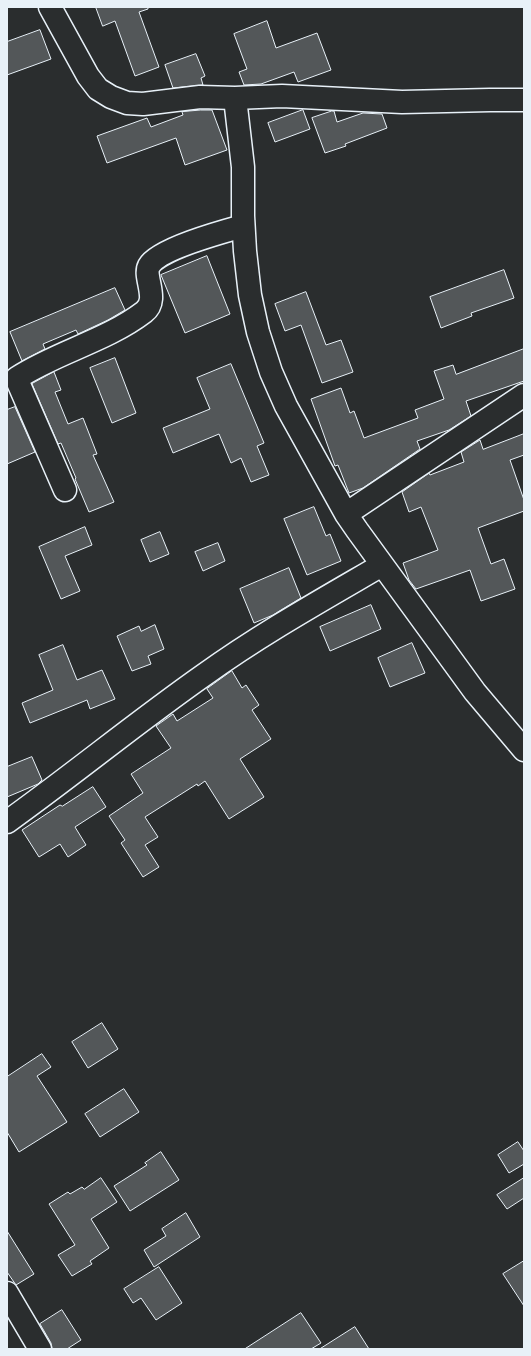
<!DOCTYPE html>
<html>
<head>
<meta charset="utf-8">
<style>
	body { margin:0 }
	#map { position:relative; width:531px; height:1356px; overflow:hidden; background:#2a2d2e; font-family:"Playpen Sans",sans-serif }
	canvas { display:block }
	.frame { position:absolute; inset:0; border:8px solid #e8f1f8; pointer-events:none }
</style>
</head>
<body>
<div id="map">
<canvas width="531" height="1356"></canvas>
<div class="frame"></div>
</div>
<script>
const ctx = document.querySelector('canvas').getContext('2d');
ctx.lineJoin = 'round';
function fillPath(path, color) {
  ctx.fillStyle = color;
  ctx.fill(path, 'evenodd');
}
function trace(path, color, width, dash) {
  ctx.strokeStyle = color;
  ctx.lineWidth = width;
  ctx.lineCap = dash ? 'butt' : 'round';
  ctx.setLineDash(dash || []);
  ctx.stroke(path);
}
const building = new Path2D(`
	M 96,7 L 148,7 L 148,9 L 139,12 L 159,67 L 135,76 L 115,21 L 103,26 Z
	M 267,21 L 276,48 L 317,33 L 331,70 L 298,82 L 294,72 L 261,84 L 244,85 L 239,72 L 247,69 L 234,34 Z
	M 40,30 L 51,59 L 7,75 L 7,42 Z
	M 196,54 L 205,76 L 201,78 L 203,85 L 173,88 L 165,65 Z
	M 201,110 L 212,110 L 227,150 L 185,165 L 176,138 L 107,163 L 97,136 L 147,118 L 151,127 L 183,115 L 182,112 Z
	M 303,110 L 310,129 L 275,142 L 268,123 Z
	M 332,111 L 334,111 L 337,122 L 363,113 L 382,114 L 387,128 L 345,144 L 346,146 L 325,153 L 312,118 Z
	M 207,256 L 230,314 L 185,333 L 161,275 Z
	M 504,270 L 514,298 L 471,313 L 472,316 L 441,328 L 430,297 Z
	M 115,288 L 125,310 L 108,320 L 78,334 L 76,330 L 43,344 L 45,349 L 22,361 L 10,332 Z
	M 306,292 L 326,345 L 341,340 L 353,372 L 322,383 L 301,325 L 285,331 L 275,304 Z
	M 524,349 L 524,381 L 466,401 L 471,416 L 449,430 L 417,441 L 420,449 L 363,488 L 349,493 L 338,465 L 335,466 L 311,399 L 341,388 L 350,413 L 354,411 L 364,438 L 418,418 L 415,410 L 444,399 L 434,371 L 453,365 L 456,374 Z
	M 115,358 L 136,413 L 112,423 L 90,368 Z
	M 231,364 L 264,443 L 257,446 L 269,475 L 251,482 L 241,458 L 231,463 L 219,434 L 173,453 L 163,428 L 210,409 L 197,378 Z
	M 54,372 L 61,390 L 55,392 L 68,424 L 83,418 L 97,454 L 93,455 L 114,502 L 89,512 L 75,479 L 76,478 L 61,443 L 58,444 L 32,384 Z
	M 15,407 L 35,452 L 7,464 L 7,410 Z
	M 524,434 L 524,455 L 510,460 L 524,500 L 524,511 L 478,528 L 491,564 L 504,559 L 515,589 L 481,601 L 470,570 L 416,589 L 409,580 L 403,563 L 438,550 L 421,507 L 409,512 L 402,492 L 429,473 L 430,475 L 464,462 L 461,452 L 480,440 L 483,449 Z
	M 314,507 L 326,536 L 330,534 L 341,561 L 307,575 L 284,519 Z
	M 85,527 L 92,545 L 65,556 L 80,591 L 61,599 L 39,547 Z
	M 160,532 L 169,554 L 150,562 L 141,540 Z
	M 218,543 L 225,561 L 203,571 L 195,552 Z
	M 289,568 L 301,598 L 273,615 L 254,623 L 240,589 Z
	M 371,605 L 381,629 L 330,651 L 320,627 Z
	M 155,625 L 164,649 L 148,656 L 151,664 L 132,671 L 117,636 L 139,626 L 141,631 Z
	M 412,643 L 425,673 L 390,687 L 378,658 Z
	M 63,645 L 77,680 L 102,670 L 115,699 L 90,709 L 87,700 L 30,723 L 22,703 L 53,690 L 39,655 Z
	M 232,671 L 242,688 L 246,685 L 259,705 L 252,710 L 271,739 L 240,759 L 264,797 L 229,819 L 205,781 L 198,786 L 197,784 L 145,817 L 158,837 L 145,845 L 159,867 L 143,877 L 121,843 L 125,840 L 109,816 L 143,793 L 131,774 L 171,748 L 156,726 L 173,714 L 177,721 L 213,698 L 207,689 Z
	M 32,757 L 42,780 L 38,784 L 7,797 L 7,767 Z
	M 93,787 L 106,807 L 75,827 L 86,845 L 68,857 L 60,844 L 39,857 L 22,830 L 60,805 L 62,806 Z
	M 102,1023 L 118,1049 L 88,1068 L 72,1042 Z
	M 42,1054 L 51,1067 L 37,1076 L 67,1122 L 19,1152 L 7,1132 L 7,1077 Z
	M 124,1089 L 139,1112 L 100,1137 L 85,1114 Z
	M 518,1142 L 524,1151 L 524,1164 L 509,1173 L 498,1155 Z
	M 161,1152 L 179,1180 L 130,1211 L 114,1186 L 147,1165 L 145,1163 Z
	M 101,1178 L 117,1202 L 91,1219 L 109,1248 L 90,1261 L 92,1264 L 72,1276 L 58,1255 L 75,1245 L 49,1204 L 68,1192 L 70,1194 L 82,1187 L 84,1189 Z
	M 524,1178 L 524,1198 L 507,1209 L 497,1195 Z
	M 186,1213 L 200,1237 L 154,1267 L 144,1250 L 166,1236 L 162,1229 Z
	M 7,1231 L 34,1274 L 16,1285 L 7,1272 Z
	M 524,1261 L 524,1306 L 503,1274 Z
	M 159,1267 L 182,1303 L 156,1320 L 141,1298 L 133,1303 L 124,1289 Z
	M 62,1310 L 81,1340 L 67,1349 L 52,1349 L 51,1343 L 40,1324 Z
	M 301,1313 L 321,1343 L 311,1349 L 245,1349 Z
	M 355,1327 L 369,1349 L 320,1349 Z`);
fillPath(building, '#535759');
trace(building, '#e8f1f8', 1);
const minor = new Path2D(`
	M 50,7 L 88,76 L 98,89 L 111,97 L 127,103 L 143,104 L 200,97 L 235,98 L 243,167 L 243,216 L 245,251 L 250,295 L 258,332 L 271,372 L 286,406 L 346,514 L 357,530 L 475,692 L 524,750
	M 235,98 L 282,96 L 402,102 L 490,100 L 524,100
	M 65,490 L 17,380 L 17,378 C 57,352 106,341 144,312 C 160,300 143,277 149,266 C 158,249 225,231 243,226
	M 346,514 L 524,395
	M 7,822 C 74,774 137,722 204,675 C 261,634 322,600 382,565
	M 7,1293 L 40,1349`);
trace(minor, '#e8f1f8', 25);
trace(minor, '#2a2d2e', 22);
</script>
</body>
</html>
